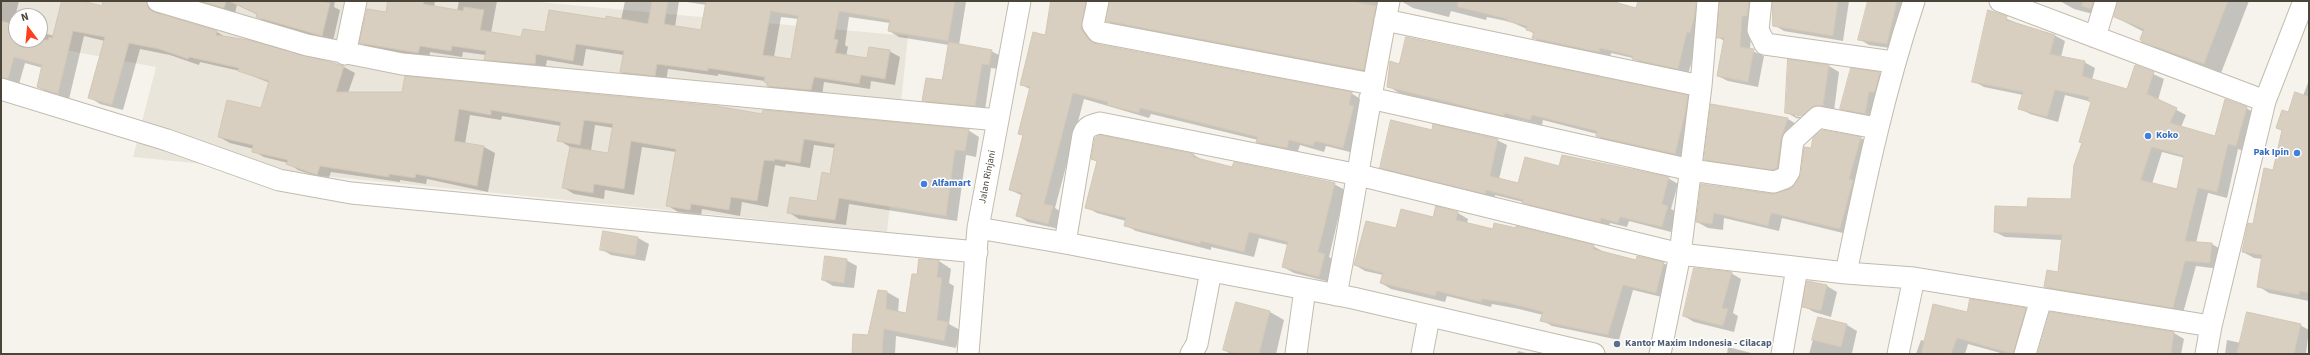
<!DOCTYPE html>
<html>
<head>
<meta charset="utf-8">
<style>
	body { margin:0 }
	#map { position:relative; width:2310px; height:355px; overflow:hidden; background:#f6f3ec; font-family:"Source Sans 3",sans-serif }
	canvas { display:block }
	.frame { position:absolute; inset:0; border:2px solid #4b4439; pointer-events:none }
	.north { position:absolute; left:8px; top:8px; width:40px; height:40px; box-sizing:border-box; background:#fff; border:1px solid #b7b4b0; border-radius:50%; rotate:344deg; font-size:11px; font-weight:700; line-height:16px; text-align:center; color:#4b4439 }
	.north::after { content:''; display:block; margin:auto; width:14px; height:18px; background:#fc3f1d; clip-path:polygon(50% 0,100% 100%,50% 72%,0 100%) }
</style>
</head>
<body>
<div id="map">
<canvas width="2310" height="355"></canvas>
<div class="frame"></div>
<div class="north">N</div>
</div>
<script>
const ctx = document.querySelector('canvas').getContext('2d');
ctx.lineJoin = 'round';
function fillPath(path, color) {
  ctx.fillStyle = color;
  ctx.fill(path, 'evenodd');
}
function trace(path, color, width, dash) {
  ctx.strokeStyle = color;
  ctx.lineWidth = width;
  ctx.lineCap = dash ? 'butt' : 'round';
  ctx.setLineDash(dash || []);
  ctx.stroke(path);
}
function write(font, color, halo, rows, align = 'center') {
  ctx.font = font + ' "Source Sans 3",sans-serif';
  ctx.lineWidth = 3;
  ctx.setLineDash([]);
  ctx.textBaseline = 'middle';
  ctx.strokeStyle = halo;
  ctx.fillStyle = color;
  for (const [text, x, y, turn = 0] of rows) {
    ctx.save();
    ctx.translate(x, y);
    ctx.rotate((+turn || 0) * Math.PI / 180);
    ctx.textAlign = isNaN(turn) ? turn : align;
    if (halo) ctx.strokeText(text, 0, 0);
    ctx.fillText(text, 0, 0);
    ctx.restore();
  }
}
fillPath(new Path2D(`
	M 1,1 L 528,1 L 908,36 L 887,232 L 133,157 L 156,67 L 1,38 ZM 16,16 L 40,16 L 40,40 L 16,40 Z`), '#eae5da');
fillPath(new Path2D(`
	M 1,1 L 19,1 L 13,25 L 16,26 L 16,40 L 40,40 L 40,32 L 54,36 L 63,1 L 78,1 L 103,7 L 104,1 L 160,1 L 157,10 L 161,15 L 217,32 L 227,38 L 248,41 L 344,67 L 355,73 L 348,93 L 763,116 L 968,130 L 979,137 L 976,157 L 966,155 L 957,221 L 849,204 L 846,225 L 799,219 L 788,212 L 818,203 L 830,175 L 835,148 L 814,145 L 810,168 L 786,164 L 785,167 L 775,165 L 768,207 L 742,202 L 740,216 L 702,209 L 701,216 L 678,212 L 667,205 L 676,152 L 642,147 L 634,195 L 605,190 L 604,199 L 574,194 L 564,188 L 570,147 L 559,140 L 561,126 L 502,116 L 501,120 L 470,115 L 465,144 L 484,147 L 495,153 L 488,192 L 427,179 L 426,184 L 400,180 L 400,182 L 331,172 L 328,180 L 298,170 L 288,163 L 264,157 L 253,151 L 254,149 L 230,143 L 219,137 L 262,109 L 270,83 L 240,71 L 200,62 L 199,65 L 170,55 L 140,49 L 123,110 L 100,104 L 89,97 L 105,41 L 84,36 L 69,99 L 49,93 L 38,87 L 43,68 L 25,63 L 19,84 L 1,88 ZM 595,125 L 614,128 L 609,154 L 591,151 Z
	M 189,1 L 335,1 L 334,7 L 340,10 L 333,41 L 268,23 L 257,17 L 258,15 L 237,5 L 235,13 Z
	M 389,1 L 435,1 L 434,7 L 457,11 L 459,1 L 497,1 L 491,33 L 522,38 L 607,21 L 621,20 L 625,1 L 679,1 L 675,27 L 702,31 L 707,5 L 680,1 L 965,1 L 966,2 L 959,45 L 991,51 L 1001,56 L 999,69 L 991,68 L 985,110 L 933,106 L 923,100 L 943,82 L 949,45 L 899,37 L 889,31 L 890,23 L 849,17 L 845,45 L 848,47 L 846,56 L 868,60 L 889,51 L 900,57 L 895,85 L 871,81 L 870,89 L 824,82 L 822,96 L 778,92 L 768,86 L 765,81 L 718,74 L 718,76 L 668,69 L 666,81 L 632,78 L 621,72 L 624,55 L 586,49 L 583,66 L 547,60 L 545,70 L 496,65 L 486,59 L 486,55 L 463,52 L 462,57 L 430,52 L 429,59 L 371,49 L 361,43 L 386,13 ZM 781,17 L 799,19 L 792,60 L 774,57 Z
	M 1053,1 L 1100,1 L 1092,34 L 1098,45 L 1351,93 L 1362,100 L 1354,153 L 1326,146 L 1324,152 L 1300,145 L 1297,154 L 1268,148 L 1257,142 L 1258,140 L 1151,114 L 1149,118 L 1084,99 L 1055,208 L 1063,213 L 1059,229 L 1028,222 L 1018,216 L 1023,196 L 1010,190 L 1024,136 L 1020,133 L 1031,90 L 1021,84 L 1046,36 Z
	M 1110,1 L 1391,1 L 1374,76 L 1118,27 L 1107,21 Z
	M 1401,1 L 1607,1 L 1637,9 L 1639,1 L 1683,1 L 1706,16 L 1688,74 L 1644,65 L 1633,58 L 1611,53 L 1610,58 L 1544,44 L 1533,38 L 1534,34 L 1527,29 L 1511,22 L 1487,17 L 1486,20 L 1451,11 L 1449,17 L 1413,8 Z
	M 1721,1 L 1762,1 L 1752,21 L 1750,50 L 1764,56 L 1758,87 L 1728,81 L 1718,76 L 1724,41 L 1718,37 Z
	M 1773,1 L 1849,1 L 1843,41 L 1784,31 L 1774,25 Z
	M 1867,1 L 1915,1 L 1897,49 L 1869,45 L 1859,39 L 1869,2 Z
	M 2060,1 L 2117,1 L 2108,18 L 2074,9 Z
	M 2118,1 L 2249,1 L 2221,73 L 2161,51 L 2143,41 L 2144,32 L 2115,17 Z
	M 1988,11 L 2017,23 L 2054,35 L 2065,41 L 2061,57 L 2084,62 L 2095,68 L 2092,80 L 2128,91 L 2136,66 L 2164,79 L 2158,100 L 2186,115 L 2181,127 L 2216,137 L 2246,108 L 2257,114 L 2246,152 L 2238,149 L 2227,198 L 2208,193 L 2196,243 L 2212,244 L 2222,250 L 2220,269 L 2196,266 L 2183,313 L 2056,292 L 2045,286 L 2059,273 L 2062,240 L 2005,237 L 1995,232 L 2028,208 L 2072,200 L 2092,102 L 2065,95 L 2058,122 L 2030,114 L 2019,108 L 2023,95 L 1984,87 L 1973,81 ZM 2162,152 L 2185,158 L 2177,190 L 2152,184 Z
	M 1390,63 L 1687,96 L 1699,103 L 1686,160 L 1608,142 L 1597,136 L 1597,134 L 1543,120 L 1542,125 L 1516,119 L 1515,121 L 1399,93 L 1388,86 Z
	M 1829,66 L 1839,72 L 1834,111 L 1812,121 L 1796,118 L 1786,112 ZM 1795,114 L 1807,116 L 1806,118 L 1795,116 Z
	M 1880,73 L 1890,79 L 1876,119 L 1852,114 L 1841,108 Z
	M 2309,80 L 2309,301 L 2269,293 L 2258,286 L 2263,259 L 2254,258 L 2243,252 L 2273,171 L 2283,131 L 2277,128 L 2303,96 Z
	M 1712,105 L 1788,119 L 1798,125 L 1787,174 L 1715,165 L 1705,159 Z
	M 1822,131 L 1861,138 L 1871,144 L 1851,235 L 1782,218 L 1779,231 L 1724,218 L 1723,230 L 1708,228 L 1697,222 L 1702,185 L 1778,194 L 1796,185 Z
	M 1432,132 L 1497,140 L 1507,145 L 1499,179 L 1519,184 L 1560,167 L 1668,178 L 1678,184 L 1671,209 L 1677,212 L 1671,232 L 1629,221 L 1627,227 L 1610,223 L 1609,226 L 1533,208 L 1523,202 L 1495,195 L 1495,198 L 1390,173 L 1381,167 Z
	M 1098,137 L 1194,155 L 1204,161 L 1233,168 L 1334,184 L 1345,190 L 1329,257 L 1335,261 L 1330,282 L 1294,273 L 1283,267 L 1288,245 L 1259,238 L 1254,257 L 1211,247 L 1211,250 L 1136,231 L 1125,225 L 1126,221 L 1097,213 L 1086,207 L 1098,162 L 1092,159 Z
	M 1436,207 L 1458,213 L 1468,219 L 1467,223 L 1493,230 L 1593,246 L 1604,252 L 1637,261 L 1663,263 L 1674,269 L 1666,298 L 1633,290 L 1619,340 L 1552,326 L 1542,320 L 1543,315 L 1519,309 L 1492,304 L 1491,307 L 1447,296 L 1445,302 L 1391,289 L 1381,283 L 1383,275 L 1365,271 L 1355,265 L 1397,230 L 1434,218 Z
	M 604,232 L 638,238 L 649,244 L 645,261 L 611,255 L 601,249 Z
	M 846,260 L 857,266 L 854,288 L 833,286 L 823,280 Z
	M 920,260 L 939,261 L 951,269 L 949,283 L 954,286 L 949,324 L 960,330 L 956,348 L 896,336 L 895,354 L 853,354 L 869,336 L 887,292 L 899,299 L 898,313 L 907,315 Z
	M 1731,273 L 1741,279 L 1733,313 L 1738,316 L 1734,332 L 1694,322 L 1684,316 Z
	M 1808,282 L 1827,286 L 1837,292 L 1831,317 L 1814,312 L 1803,306 Z
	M 2025,309 L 2037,316 L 2027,354 L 2004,354 L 1968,344 L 1965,354 L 1916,354 L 1921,340 L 1925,341 L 1968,313 Z
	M 1270,312 L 1284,320 L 1276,354 L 1231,354 L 1224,350 Z
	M 1819,318 L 1847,325 L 1857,331 L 1852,353 L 1809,354 Z
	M 2300,325 L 2309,330 L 2306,353 L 2309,354 L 2225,354 L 2227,340 L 2241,343 Z
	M 2174,333 L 2184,339 L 2181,354 L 2039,354 Z
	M 1728,347 L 1755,354 L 1727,354 Z
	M 1518,351 L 1530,354 L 1517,354 Z`), '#0003');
const building = new Path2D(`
	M 62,1 L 82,1 L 102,6 L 103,1 L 146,1 L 149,9 L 154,12 L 217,31 L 216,35 L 248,40 L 344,66 L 336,92 L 402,92 L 405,76 L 716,106 L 762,114 L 763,110 L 969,129 L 965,151 L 955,150 L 946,216 L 839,198 L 835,220 L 787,213 L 790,197 L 817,201 L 822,172 L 830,174 L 835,144 L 804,139 L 800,163 L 775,159 L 774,161 L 764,160 L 757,201 L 731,197 L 729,210 L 691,204 L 690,210 L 666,206 L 676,149 L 631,141 L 624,189 L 594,184 L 593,193 L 562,188 L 570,147 L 608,153 L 613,124 L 584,120 L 580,145 L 557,141 L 561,122 L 491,110 L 491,115 L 459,109 L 454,141 L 484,146 L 477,186 L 416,174 L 415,178 L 389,174 L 389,177 L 320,166 L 317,175 L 286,164 L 288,160 L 252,152 L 253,145 L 218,137 L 227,100 L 261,108 L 269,81 L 238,71 L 239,68 L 189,57 L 188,59 L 159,49 L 129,43 L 112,105 L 88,98 L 105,37 L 73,31 L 58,94 L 37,87 L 42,65 L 14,57 L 8,79 L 1,77 L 1,21 L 16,25 L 16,40 L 48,40 L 49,37 L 52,38 Z
	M 200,1 L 226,1 L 224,8 Z
	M 229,1 L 320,1 L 330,3 L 322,36 L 256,17 L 257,14 Z
	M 388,1 L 424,1 L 423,4 L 463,11 L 464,7 L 484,10 L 480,30 L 521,37 L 523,29 L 545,32 L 549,10 L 606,19 L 606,16 L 648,24 L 652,1 L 668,1 L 664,24 L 701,30 L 706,1 L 955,1 L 948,41 L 888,31 L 890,20 L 839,11 L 834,39 L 838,40 L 835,53 L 867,58 L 869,47 L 890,50 L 885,79 L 861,75 L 859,84 L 814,77 L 811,90 L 767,86 L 767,83 L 764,82 L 765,77 L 708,68 L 708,71 L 657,64 L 655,76 L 620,72 L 624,51 L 576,44 L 573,61 L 536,54 L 535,64 L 484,60 L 486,51 L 452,46 L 451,51 L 420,46 L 418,53 L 359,43 L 367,9 L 386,12 ZM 771,11 L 798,16 L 791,59 L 763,55 Z
	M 1051,1 L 1086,1 L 1081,28 L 1088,39 L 1096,44 L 1352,92 L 1349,105 L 1354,106 L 1343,148 L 1315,141 L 1313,146 L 1289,140 L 1287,148 L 1256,142 L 1258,137 L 1140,108 L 1139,113 L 1107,105 L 1108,102 L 1073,93 L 1044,204 L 1053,206 L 1048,224 L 1016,216 L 1022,193 L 1009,190 L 1023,135 L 1018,134 L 1030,87 L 1020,85 L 1033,32 L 1045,35 Z
	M 1110,1 L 1351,1 L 1376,6 L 1364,70 L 1106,21 Z
	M 1458,1 L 1611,1 L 1636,8 L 1638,1 L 1696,1 L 1695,14 L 1690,33 L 1687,32 L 1678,69 L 1632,59 L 1633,56 L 1600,48 L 1599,52 L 1532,38 L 1534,32 L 1526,30 L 1527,26 L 1507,21 L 1507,19 L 1458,7 Z
	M 1720,1 L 1749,1 L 1747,16 L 1742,16 L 1740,47 L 1754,49 L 1748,82 L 1717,76 L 1724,38 L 1717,38 Z
	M 1773,1 L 1838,1 L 1833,36 L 1773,26 Z
	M 1868,1 L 1897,1 L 1887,44 L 1858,40 Z
	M 2083,1 L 2093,1 L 2091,9 L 2082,6 Z
	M 2118,1 L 2228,1 L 2204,64 L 2142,42 L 2140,39 L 2144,29 L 2114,17 Z
	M 1988,10 L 2007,16 L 2006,20 L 2055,35 L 2050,54 L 2085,61 L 2082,76 L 2127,89 L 2135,65 L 2154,72 L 2147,94 L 2177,108 L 2170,123 L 2215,136 L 2225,99 L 2247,107 L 2236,146 L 2228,144 L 2217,192 L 2198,188 L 2185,241 L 2212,243 L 2210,263 L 2185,261 L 2173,308 L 2044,287 L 2047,270 L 2058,272 L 2062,235 L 1994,232 L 1995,206 L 2027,207 L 2028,198 L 2071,199 L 2074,165 L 2082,143 L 2079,142 L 2091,102 L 2088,101 L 2089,97 L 2055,90 L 2047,117 L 2018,109 L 2023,92 L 1972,82 ZM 2152,147 L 2184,156 L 2177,189 L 2141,180 Z
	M 1406,37 L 1688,95 L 1685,114 L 1675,154 L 1596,136 L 1597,131 L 1532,115 L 1530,120 L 1504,113 L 1504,116 L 1387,87 L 1390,61 L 1399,64 Z
	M 949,42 L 992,50 L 989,65 L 982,64 L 975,106 L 922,101 L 926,78 L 942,80 Z
	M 1788,59 L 1829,65 L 1823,106 L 1814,106 L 1802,116 L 1785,113 Z
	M 1851,68 L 1880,72 L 1875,92 L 1869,92 L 1865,114 L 1840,109 Z
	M 2295,92 L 2309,97 L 2309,293 L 2300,291 L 2299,295 L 2257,287 L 2262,255 L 2242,252 L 2248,223 L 2253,224 L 2264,168 L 2273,170 L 2282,130 L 2276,128 L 2282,110 L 2288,112 Z
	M 1711,104 L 1788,118 L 1781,139 L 1777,168 L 1773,170 L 1704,160 Z
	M 1391,120 L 1432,130 L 1433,124 L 1498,139 L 1490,176 L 1518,183 L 1525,157 L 1559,166 L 1562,155 L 1669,177 L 1662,204 L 1668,206 L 1662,227 L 1620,217 L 1618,223 L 1601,218 L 1600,222 L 1522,203 L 1523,200 L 1486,190 L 1485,194 L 1380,168 Z
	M 1822,130 L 1861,137 L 1849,179 L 1853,180 L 1840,229 L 1771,213 L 1768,226 L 1714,213 L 1712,224 L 1696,222 L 1701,184 L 1772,194 L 1790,189 L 1795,185 L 1801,174 L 1804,147 L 1811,148 L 1813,138 Z
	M 1100,135 L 1194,154 L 1193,157 L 1232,167 L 1234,162 L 1335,183 L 1318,252 L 1325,254 L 1319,277 L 1282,267 L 1288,242 L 1249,232 L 1244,252 L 1201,241 L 1200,244 L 1124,226 L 1126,218 L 1085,208 L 1097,161 L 1091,159 L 1095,138 Z
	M 1436,206 L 1458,212 L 1456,220 L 1493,229 L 1494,223 L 1516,228 L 1516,226 L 1594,245 L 1593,249 L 1636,260 L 1637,256 L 1664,262 L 1656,293 L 1623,285 L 1608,335 L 1540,321 L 1543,312 L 1508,303 L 1482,299 L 1481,302 L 1437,291 L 1435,296 L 1380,283 L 1383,273 L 1354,265 L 1366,221 L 1396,228 L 1401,209 L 1433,217 Z
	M 603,231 L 638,237 L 635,256 L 600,250 Z
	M 825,256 L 847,259 L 844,283 L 822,280 Z
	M 919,259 L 939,260 L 937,277 L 942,278 L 937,320 L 948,322 L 944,341 L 884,329 L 882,354 L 852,354 L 853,334 L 868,335 L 878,290 L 887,291 L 886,309 L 906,313 L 912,274 L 917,274 Z
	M 1694,268 L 1732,272 L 1722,308 L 1728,309 L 1723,326 L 1683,316 Z
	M 1807,281 L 1827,285 L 1821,311 L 1802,307 Z
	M 1970,299 L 2026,308 L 2013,354 L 1957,338 L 1951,354 L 1921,354 L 1933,304 L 1967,312 Z
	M 1236,302 L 1270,311 L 1259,354 L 1237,354 L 1223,350 Z
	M 2050,312 L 2174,332 L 2171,354 L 2038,354 Z
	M 2247,312 L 2301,324 L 2294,354 L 2237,354 Z
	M 1818,317 L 1847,324 L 1841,347 L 1812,340 Z`);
fillPath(building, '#d8cfc1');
trace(building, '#d3c7b4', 1);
const minor = new Path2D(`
	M 158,1 L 307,45 L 402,64 L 998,120
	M 1098,1 L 1093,25 L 1098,32 L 1372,84
	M 1708,1 L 1701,86 L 1680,254 L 1846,273 L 1914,278 L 1898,354
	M 1761,1 L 1758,30 L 1765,44 L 1893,62
	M 2000,1 L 2265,101
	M 1385,20 L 1701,86
	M 2095,37 L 2106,1
	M 345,54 L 356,1
	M 1,89 L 167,140 L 279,180 L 351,193 L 977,252
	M 1370,98 L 1691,170 L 1774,182 L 1785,178 L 1789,172 L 1793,140 L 1818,117 L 1876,128
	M 978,228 L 1065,243 L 1353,298 L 1594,354
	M 1065,243 L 1083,135 C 1086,126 1092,125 1100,123 L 1359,175 L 1680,254 L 1660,354
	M 1846,273 C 1865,181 1884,91 1914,1
	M 1914,278 L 2211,326
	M 1336,295 C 1355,197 1369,99 1389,1
	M 968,354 L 978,228 L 1020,1
	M 1191,354 L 1197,344 L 1211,271
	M 1296,354 L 1305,289
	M 1422,354 L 1429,317
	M 1782,354 L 1797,268
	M 2025,354 L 2041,299
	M 2206,354 L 2211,326 L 2265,101 L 2304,1`);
trace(minor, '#c2bbae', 23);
trace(minor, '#fff', 21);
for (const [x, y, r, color] of [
	[2148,136,4,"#3f7fe0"],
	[2297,153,4,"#3f7fe0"],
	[924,184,4,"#3f7fe0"],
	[1617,344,4,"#5c6f8a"]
]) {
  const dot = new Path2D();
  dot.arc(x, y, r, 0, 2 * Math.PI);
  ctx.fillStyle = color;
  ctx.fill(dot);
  trace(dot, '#fff', 1.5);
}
write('bold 10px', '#366cbe', '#fff', [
	["Koko",2156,136],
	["Pak Ipin",2289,153,"right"],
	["Alfamart",932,184]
], 'left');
write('10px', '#4b4439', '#fff', [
	["Jalan Rinjani",988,177,-79]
]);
write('bold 10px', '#4e5e75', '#fff', [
	["Kantor Maxim Indonesia - Cilacap",1625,344]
], 'left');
</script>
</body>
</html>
